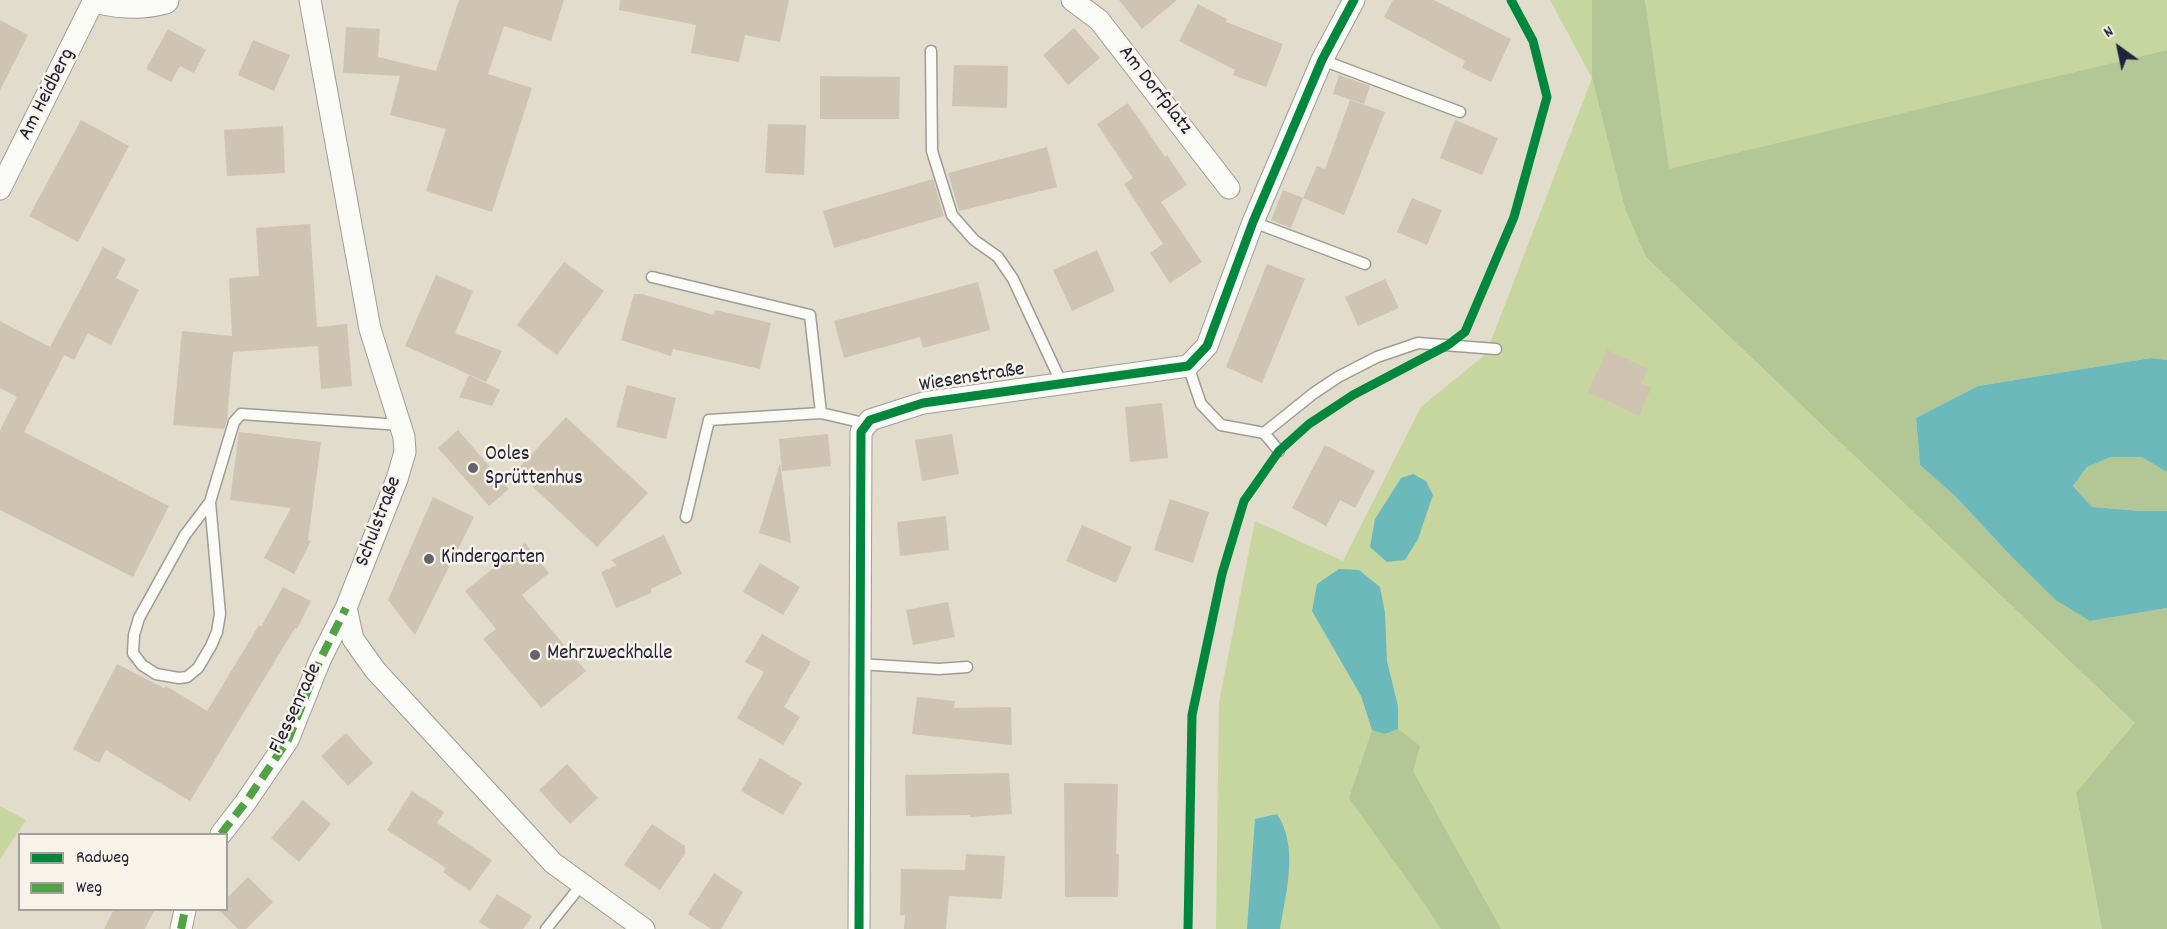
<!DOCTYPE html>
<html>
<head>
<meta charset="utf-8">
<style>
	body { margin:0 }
	#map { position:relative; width:2167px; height:929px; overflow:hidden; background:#e1dccb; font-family:Dekko,sans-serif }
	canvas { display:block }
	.legend { position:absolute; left:18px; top:833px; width:210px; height:78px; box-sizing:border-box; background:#f7f3e8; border:2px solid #a29fa3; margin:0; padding:8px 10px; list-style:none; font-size:18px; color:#22223b }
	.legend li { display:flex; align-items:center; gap:12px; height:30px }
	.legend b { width:30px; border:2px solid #a29fa3 }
	.north { position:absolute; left:2089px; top:18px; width:60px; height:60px; -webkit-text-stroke:4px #f7f3e8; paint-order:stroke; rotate:327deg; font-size:16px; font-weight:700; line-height:24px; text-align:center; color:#22223b }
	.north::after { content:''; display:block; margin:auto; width:21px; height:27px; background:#22223b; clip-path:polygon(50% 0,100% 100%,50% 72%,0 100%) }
</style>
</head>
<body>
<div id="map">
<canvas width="2167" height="929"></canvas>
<ul class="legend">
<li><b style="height:8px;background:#00873e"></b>Radweg</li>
<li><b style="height:8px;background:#50a245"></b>Weg</li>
</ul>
<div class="north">N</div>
</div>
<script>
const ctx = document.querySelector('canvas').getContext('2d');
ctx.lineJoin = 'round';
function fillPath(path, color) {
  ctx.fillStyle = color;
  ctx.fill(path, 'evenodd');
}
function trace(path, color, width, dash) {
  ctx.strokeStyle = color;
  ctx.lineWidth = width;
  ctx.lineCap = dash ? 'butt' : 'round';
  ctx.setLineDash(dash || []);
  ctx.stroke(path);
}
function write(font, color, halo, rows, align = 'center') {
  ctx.font = font + ' Dekko,sans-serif';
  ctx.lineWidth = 5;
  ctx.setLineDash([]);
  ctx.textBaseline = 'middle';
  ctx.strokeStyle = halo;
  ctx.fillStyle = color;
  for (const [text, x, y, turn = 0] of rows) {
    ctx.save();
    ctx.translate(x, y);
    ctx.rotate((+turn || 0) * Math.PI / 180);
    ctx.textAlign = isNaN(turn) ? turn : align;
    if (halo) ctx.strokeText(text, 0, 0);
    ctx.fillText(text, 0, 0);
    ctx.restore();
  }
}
fillPath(new Path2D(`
	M 1550,0 L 1592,0 L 1592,78 L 1625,209 L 1646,257 L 2136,723 L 2076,794 L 2102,929 L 1216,929 L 1219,702 L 1255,521 L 1343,561 L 1421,407 L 1486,354 L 1592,78 Z
	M 1645,0 L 2167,0 L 2167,50 L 1668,170 Z
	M 0,806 L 26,820 L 0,859 Z`), '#c7d69e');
fillPath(new Path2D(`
	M 1592,0 L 1645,0 L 1669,169 L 2167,50 L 2167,360 L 2151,358 L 1978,386 L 1916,418 L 1920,465 L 1955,496 L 2010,555 L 2090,621 L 2167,608 L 2167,929 L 2102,929 L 2076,793 L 2135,723 L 1646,257 L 1625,209 L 1592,78 Z
	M 2111,457 L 2143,457 L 2167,472 L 2167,511 L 2142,511 L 2092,507 L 2073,486 L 2087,467 Z
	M 1398,729 L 1420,746 L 1413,771 L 1501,929 L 1441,929 L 1426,906 L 1349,798 L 1372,730 L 1385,734 Z`), '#b2c696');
fillPath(new Path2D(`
	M 2151,358 L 2167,360 L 2167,472 L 2142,457 L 2111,457 L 2087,467 L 2073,486 L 2092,507 L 2142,511 L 2167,511 L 2167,608 L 2090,621 L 2056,600 L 2010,555 L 1955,496 L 1920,465 L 1916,418 L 1978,386 Z
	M 1413,474 L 1426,481 L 1433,495 L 1418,539 L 1405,560 L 1387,562 L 1370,547 L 1375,519 L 1401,478 Z
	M 1339,569 L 1359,570 L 1380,587 L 1385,613 L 1387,661 L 1398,706 L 1398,729 L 1385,734 L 1372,730 L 1361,696 L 1312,611 L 1317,584 Z
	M 1277,814 C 1299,847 1286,892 1280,929 L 1247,929 L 1255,819 Z`), '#6bb9bb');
fillPath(new Path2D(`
	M 459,0 L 564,0 L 551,41 L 504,26 L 488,74 L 532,88 L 492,212 L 426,191 L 446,129 L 390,115 L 400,76 L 343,73 L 346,27 L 380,29 L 378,57 L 436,71 Z
	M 620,0 L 789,0 L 780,42 L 745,35 L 739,62 L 691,53 L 696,25 L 619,10 Z
	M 1119,0 L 1177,0 L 1142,29 Z
	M 1393,0 L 1434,0 L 1511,39 L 1491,82 L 1462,68 L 1465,61 L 1384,17 Z
	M 1198,4 L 1227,19 L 1226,22 L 1283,44 L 1266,87 L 1233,75 L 1235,70 L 1179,41 Z
	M 0,20 L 28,35 L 0,90 Z
	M 1074,28 L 1100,58 L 1068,85 L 1043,55 Z
	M 168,29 L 206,50 L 194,73 L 180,66 L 171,82 L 146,69 Z
	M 253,40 L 290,55 L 274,91 L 238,75 Z
	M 954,65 L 1008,66 L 1007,108 L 952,106 Z
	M 1339,75 L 1370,86 L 1364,104 L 1333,94 Z
	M 820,76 L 900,77 L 899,119 L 820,119 Z
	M 1350,100 L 1385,112 L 1344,215 L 1303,198 L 1317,166 L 1325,169 Z
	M 1128,103 L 1165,157 L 1167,155 L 1187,185 L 1161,202 L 1202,262 L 1170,283 L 1150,253 L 1163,244 L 1124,184 L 1133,178 L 1097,124 Z
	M 81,120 L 129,146 L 78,242 L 29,216 Z
	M 1455,120 L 1498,138 L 1482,175 L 1440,158 Z
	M 768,124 L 806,125 L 804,175 L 765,173 Z
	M 283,126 L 285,173 L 227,176 L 224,130 Z
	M 1047,147 L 1057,187 L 959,211 L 948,173 Z
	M 933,179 L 944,216 L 834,248 L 823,211 Z
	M 1283,190 L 1303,198 L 1291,228 L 1271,220 Z
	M 1412,198 L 1442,210 L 1427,245 L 1397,232 Z
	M 310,224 L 317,327 L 347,324 L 352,386 L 321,389 L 318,346 L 233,352 L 227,420 L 224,429 L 173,425 L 182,331 L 232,336 L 229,278 L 259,276 L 256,228 Z
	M 103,247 L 126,259 L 116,278 L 139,290 L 111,345 L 88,333 L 74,360 L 64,355 L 24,432 L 169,506 L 133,577 L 0,510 L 0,430 L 17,397 L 0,388 L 0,321 L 50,347 Z
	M 1097,250 L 1115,291 L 1072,311 L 1053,270 Z
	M 564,262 L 604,291 L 557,355 L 517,325 Z
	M 1267,264 L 1305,279 L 1262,383 L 1226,367 Z
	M 436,275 L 473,291 L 455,333 L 502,351 L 486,382 L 405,346 Z
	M 1385,279 L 1399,308 L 1358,326 L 1345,297 Z
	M 978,282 L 990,330 L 923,348 L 920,337 L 844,358 L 834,321 Z
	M 634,294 L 642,294 L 714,315 L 715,310 L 771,323 L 760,369 L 673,349 L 671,356 L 621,340 Z
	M 1607,350 L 1648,369 L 1641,384 L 1651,388 L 1639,416 L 1588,392 Z
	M 469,375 L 500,390 L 492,406 L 459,397 Z
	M 627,385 L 676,398 L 666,439 L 616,427 Z
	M 1162,403 L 1168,458 L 1130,462 L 1125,407 Z
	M 566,417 L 648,493 L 597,547 L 516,471 Z
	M 458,430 L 509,489 L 489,506 L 438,448 Z
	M 239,432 L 321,442 L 308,540 L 311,541 L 294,574 L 264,558 L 291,508 L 230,500 Z
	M 828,434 L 831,466 L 782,471 L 779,439 Z
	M 952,434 L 959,474 L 922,481 L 915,440 Z
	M 1325,445 L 1375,471 L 1355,508 L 1340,500 L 1326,526 L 1292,508 Z
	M 780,463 L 791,543 L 759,533 Z
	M 433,497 L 474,517 L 415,635 L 388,600 Z
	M 1170,499 L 1209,512 L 1193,563 L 1154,550 Z
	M 946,516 L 949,550 L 900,556 L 897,522 Z
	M 1082,525 L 1132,547 L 1116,583 L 1066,561 Z
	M 664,535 L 682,574 L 651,589 L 651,593 L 616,608 L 601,572 L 617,565 L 611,560 Z
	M 525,543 L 549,573 L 522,595 L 586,671 L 541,708 L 483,639 L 496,629 L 465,591 Z
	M 760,563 L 800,587 L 783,615 L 743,592 Z
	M 283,587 L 311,601 L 297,629 L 295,628 L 190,801 L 106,750 L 99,763 L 73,749 L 117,664 L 164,688 L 166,686 L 207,711 L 259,625 L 261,627 Z
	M 948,602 L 955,637 L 913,645 L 906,610 Z
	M 762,634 L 811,662 L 784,707 L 800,717 L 783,745 L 737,718 L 764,672 L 745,662 Z
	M 917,697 L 955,701 L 954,708 L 1011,707 L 1012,745 L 912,734 Z
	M 346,733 L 373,763 L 348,786 L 321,756 Z
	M 760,758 L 802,783 L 783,815 L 741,791 Z
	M 567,764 L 598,798 L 570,824 L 539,790 Z
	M 1009,773 L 1012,814 L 970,817 L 970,815 L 906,816 L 905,775 Z
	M 1064,783 L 1118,784 L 1116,854 L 1119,854 L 1118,897 L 1065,897 Z
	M 412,791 L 444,812 L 437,823 L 492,860 L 470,891 L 443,872 L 446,868 L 387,830 Z
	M 303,800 L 331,824 L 299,862 L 271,838 Z
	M 652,824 L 685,846 L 685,854 L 660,890 L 624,865 Z
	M 966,854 L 1005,856 L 1002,899 L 949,896 L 946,929 L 904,929 L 905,915 L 900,915 L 901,869 L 965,870 Z
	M 714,873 L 743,892 L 721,929 L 711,929 L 688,914 Z
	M 248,877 L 273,902 L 246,929 L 238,929 L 218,909 L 226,909 L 226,899 Z
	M 497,894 L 532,916 L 523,929 L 490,929 L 479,922 Z
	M 114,909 L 155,909 L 145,929 L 104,929 Z`), '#cfc4b1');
const service = new Path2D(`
	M 931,51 L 932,151 L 952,215 L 974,240 L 998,257 L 1013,279 L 1062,384
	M 1322,60 L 1460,112
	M 1253,222 L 1365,264
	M 652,277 L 810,315 L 821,413 L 868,424
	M 1188,366 L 1201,404 L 1221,425 L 1264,433 L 1314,393 L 1338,377 L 1377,357 L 1418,343 L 1496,349
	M 1264,433 L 1279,451
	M 210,502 L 185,535 L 139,618 L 134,635 L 133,653 L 142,665 L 156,674 L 179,678 L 187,677 L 198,668 L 211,646 L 217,632 L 220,614 L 210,502 L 234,422 L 241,414 L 401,425
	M 686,517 L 709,420 L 821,413
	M 859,664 L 939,669 L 967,667
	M 546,929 L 582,884`);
const minor = new Path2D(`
	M 310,0 L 370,329 L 404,437 L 405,452 L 397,479 L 346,608 L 353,639 L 375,670 L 553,863 L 644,929
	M 1072,0 L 1099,20 L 1229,188
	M 0,189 L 94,0
	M 221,834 L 245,803 L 288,740 L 320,660 L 346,608
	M 181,929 L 185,910
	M 859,929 L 861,432 L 870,420 L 923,403 L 1188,366 L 1207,346 L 1253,222 L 1322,60 L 1354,0`);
const tertiary = new Path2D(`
	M 99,0 C 120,5 144,6 165,0`);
trace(service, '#9e9c95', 13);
trace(minor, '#9e9c95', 23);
trace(tertiary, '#9e9c95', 29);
trace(service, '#fafaf7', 10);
trace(minor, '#fafaf7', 21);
trace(tertiary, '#fafaf7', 27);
trace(new Path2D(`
	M 221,834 L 245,803 L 288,740 L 320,660 L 346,608
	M 181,929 L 185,910`), '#50a245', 8, [15, 8]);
trace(new Path2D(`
	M 859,929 L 861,432 L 870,420 L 923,403 L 1188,366 L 1207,346 L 1253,222 L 1322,60 L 1354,0
	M 1188,929 L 1192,715 L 1222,574 L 1244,501 L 1279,451 L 1309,424 L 1353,395 L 1448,345 L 1465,332 L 1514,217 L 1547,97 L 1533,41 L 1511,0`), '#00873e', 9);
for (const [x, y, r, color] of [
	[473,468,6,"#65636d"],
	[429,559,6,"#65636d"],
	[535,655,6,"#65636d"]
]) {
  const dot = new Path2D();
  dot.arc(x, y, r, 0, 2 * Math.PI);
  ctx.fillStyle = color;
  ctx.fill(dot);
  trace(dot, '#f7f3e8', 2);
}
write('21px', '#22223b', '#f7f3e8', [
	["Am Dorfplatz",1154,91,52],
	["Am Heidberg",48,95,-63],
	["Wiesenstraße",972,379,-9],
	["Schulstraße",380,522,-69],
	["Flessenrade",297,709,-65]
]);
write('21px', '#22223b', '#f7f3e8', [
	["Ooles",485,456],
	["Sprüttenhus",485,480],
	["Kindergarten",441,559],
	["Mehrzweckhalle",547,655]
], 'left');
</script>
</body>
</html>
